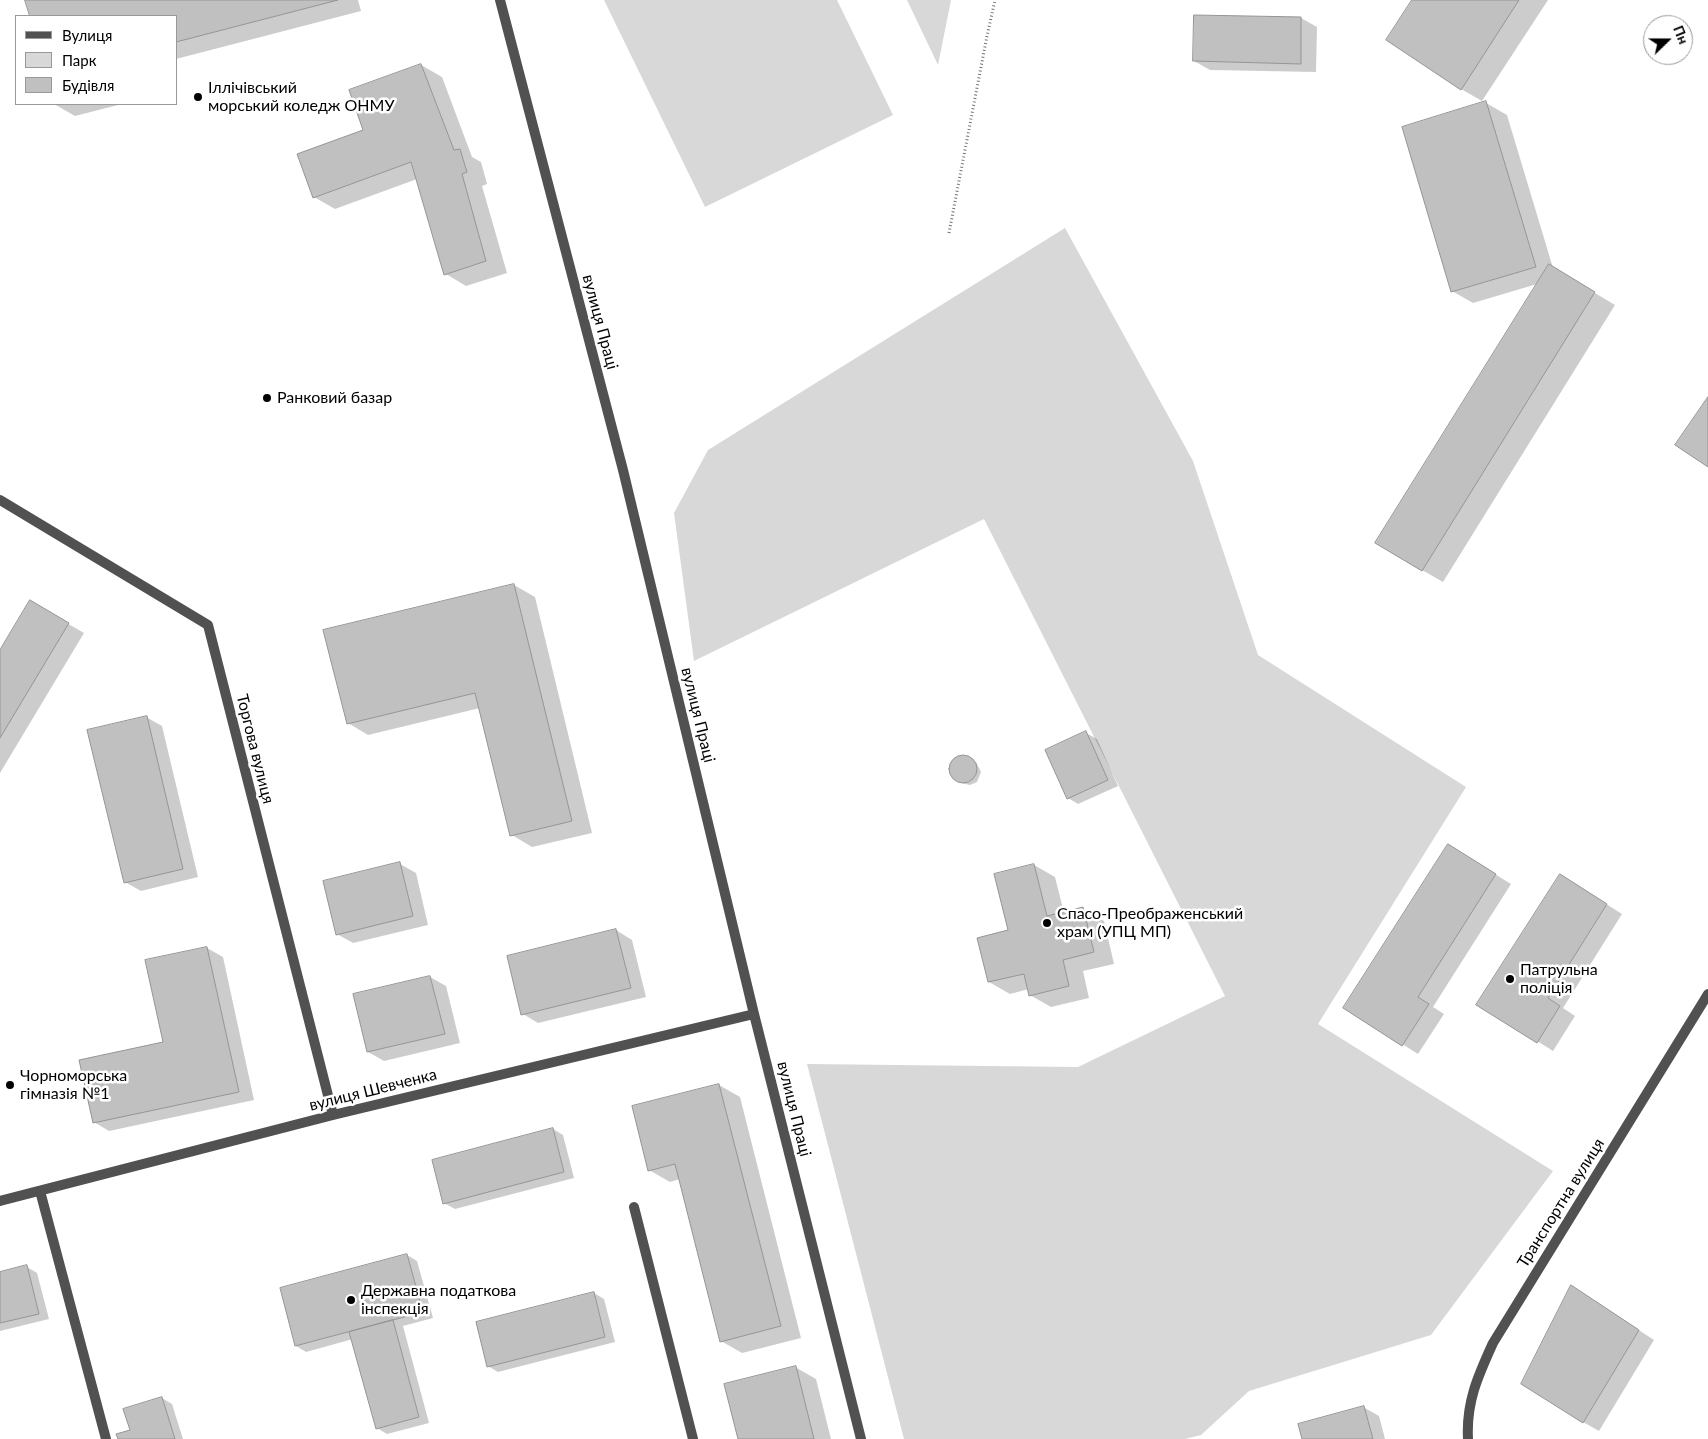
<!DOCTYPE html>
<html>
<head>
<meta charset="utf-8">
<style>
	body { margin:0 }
	#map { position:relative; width:1708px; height:1439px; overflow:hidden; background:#fff; font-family:Lato,sans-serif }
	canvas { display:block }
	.legend { position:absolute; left:15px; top:15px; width:162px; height:90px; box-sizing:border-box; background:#fff; border:1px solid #999; margin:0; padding:6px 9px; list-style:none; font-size:15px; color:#000 }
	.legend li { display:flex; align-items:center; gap:10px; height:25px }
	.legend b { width:25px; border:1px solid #999 }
	.north { position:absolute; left:1643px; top:15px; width:50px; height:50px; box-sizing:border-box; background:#fff; border:1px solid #999; border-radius:50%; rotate:68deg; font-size:14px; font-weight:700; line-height:20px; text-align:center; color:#000 }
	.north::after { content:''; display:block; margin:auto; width:18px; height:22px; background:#000; clip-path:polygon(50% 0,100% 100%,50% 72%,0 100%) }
</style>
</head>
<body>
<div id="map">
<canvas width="1708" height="1439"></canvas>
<ul class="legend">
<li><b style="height:6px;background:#515151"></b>Вулиця</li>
<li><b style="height:14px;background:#d8d8d8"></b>Парк</li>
<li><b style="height:14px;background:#c0c0c0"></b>Будівля</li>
</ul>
<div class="north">Пн</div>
</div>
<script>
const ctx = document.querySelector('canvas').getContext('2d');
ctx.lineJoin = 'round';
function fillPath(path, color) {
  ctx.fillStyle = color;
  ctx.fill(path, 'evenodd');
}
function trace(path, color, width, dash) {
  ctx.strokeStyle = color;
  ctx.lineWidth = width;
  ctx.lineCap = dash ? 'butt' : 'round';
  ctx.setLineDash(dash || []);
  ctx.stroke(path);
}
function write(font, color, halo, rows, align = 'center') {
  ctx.font = font + ' Lato,sans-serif';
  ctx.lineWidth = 5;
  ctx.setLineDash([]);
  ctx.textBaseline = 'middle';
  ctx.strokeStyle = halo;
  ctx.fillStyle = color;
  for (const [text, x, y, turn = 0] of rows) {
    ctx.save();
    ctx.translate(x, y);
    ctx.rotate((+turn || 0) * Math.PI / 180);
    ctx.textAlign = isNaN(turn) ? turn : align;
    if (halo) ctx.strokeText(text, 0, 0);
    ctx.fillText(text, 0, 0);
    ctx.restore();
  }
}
fillPath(new Path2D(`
	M 604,0 L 837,0 L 893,115 L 705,207 Z
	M 907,0 L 951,0 L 938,65 Z
	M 1065,228 L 1193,461 L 1258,655 L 1466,787 L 1318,1024 L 1553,1171 L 1431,1335 L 1249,1391 L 1201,1435 L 1185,1439 L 904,1439 L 807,1064 L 1078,1067 L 1225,996 L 984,519 L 694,661 L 674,513 L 708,450 Z`), '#d8d8d8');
fillPath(new Path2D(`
	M 27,0 L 358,0 L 361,11 L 176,59 L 176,16 L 31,16 Z
	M 1414,0 L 1548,0 L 1482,101 L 1461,89 Z
	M 1195,17 L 1301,18 L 1317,27 L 1316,72 L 1210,70 L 1194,61 Z
	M 421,65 L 442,77 L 472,157 L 481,162 L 487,184 L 482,186 L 507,273 L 466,286 L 446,274 L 417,179 L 335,209 L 314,197 L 365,131 Z
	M 1486,103 L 1507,115 L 1553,268 L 1615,305 L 1443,582 L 1422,570 L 1537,284 L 1473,303 L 1452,291 Z
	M 54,104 L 122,104 L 75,116 Z
	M 514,585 L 535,597 L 592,833 L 532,847 L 512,835 L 480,708 L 368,735 L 348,723 Z
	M 46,611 L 84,633 L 0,773 L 0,652 Z
	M 146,717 L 162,726 L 198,877 L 141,891 L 125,882 Z
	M 1086,733 L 1097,739 L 1118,786 L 1078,804 L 1068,798 Z
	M 960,756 L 966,756 L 976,762 L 981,772 L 977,782 L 970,785 L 961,783 L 952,777 L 950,767 L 955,758 Z
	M 1464,855 L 1511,884 L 1433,1007 L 1444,1014 L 1418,1054 L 1345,1008 Z
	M 400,864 L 416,873 L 428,925 L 353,943 L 337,934 Z
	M 1034,865 L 1055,877 L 1064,913 L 1083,909 L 1104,921 L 1114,964 L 1083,971 L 1089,998 L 1051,1007 L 1030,995 L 1029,989 L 1010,994 L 989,982 Z
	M 1576,885 L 1622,914 L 1563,1008 L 1575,1016 L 1553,1051 L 1478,1004 Z
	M 616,930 L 632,940 L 646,997 L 538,1023 L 523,1014 Z
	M 207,948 L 223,957 L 254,1100 L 109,1131 L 94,1122 L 164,1042 Z
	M 430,977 L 446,986 L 460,1043 L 384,1061 L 368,1052 Z
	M 719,1085 L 740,1097 L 801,1338 L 742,1353 L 721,1341 L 680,1179 L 670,1182 L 649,1170 Z
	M 553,1129 L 563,1135 L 574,1178 L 455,1209 L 444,1203 Z
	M 407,1255 L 417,1261 L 433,1318 L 403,1326 L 429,1423 L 387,1434 L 377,1428 L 353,1339 L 306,1352 L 296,1346 Z
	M 27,1267 L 37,1273 L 49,1319 L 0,1331 L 0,1273 Z
	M 594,1293 L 604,1299 L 615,1342 L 498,1372 L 488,1366 Z
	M 1587,1296 L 1654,1340 L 1599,1431 L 1583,1422 Z
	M 795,1367 L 816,1379 L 831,1439 L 739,1439 Z
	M 162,1398 L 172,1404 L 183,1439 L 119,1439 L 132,1431 Z
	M 1363,1407 L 1379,1416 L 1385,1439 L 1303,1439 Z`), '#0003');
const building = new Path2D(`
	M 25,0 L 338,0 L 176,42 L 176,16 L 30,16 Z
	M 1412,0 L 1519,0 L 1461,90 L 1386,40 Z
	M 1194,15 L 1301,17 L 1301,64 L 1193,61 Z
	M 421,64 L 454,150 L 460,149 L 467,172 L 462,174 L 486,261 L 444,275 L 411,162 L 313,198 L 297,154 L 363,130 L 349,90 Z
	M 1486,101 L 1536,267 L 1451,292 L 1402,127 Z
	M 1549,264 L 1595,292 L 1422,571 L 1375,543 Z
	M 1708,397 L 1708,467 L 1675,445 Z
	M 514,584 L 572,821 L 510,836 L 475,693 L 347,724 L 323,630 Z
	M 30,600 L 69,623 L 0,738 L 0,650 Z
	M 147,716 L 183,869 L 124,883 L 87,730 Z
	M 1086,731 L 1108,780 L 1067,799 L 1045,750 Z
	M949 769a14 14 0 1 1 28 0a14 14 0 1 1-28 0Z
	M 1448,844 L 1496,874 L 1418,997 L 1429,1004 L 1402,1046 L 1343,1008 Z
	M 400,862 L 413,916 L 336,935 L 323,881 Z
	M 1034,864 L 1047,916 L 1083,907 L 1094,952 L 1063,960 L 1069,986 L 1029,996 L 1024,974 L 988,982 L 977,938 L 1008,930 L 994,874 Z
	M 1560,874 L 1607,904 L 1548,998 L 1560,1006 L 1537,1043 L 1476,1005 Z
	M 616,929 L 631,988 L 521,1015 L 507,956 Z
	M 207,947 L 239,1092 L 93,1123 L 79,1060 L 163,1042 L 145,960 Z
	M 430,976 L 445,1034 L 367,1052 L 353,994 Z
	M 719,1084 L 781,1326 L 720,1342 L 675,1164 L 648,1171 L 632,1106 Z
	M 553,1128 L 564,1172 L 443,1204 L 432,1160 Z
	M 407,1254 L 423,1312 L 295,1346 L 280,1288 Z
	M 27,1265 L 39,1314 L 0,1323 L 0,1272 Z
	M 1571,1285 L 1639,1330 L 1583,1423 L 1521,1384 Z
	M 594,1292 L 605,1337 L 487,1367 L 476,1322 Z
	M 393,1320 L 419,1417 L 376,1429 L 349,1332 Z
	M 796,1366 L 814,1439 L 738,1439 L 724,1384 Z
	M 162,1397 L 175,1439 L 118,1439 L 116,1434 L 130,1430 L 123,1409 Z
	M 1364,1406 L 1373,1439 L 1302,1439 L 1298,1424 Z`);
fillPath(building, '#c0c0c0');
trace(building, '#959595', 1);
trace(new Path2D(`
	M 949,233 L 987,36 L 995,0`), '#737373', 3, [1, 2.5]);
trace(new Path2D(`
	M 40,1191 L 106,1439
	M 634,1207 L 693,1439`), '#515151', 10);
trace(new Path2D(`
	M 500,0 L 623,470 L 754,1014 L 861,1439
	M 0,500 L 208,625 L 333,1115
	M 0,1201 L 333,1115 L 754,1014
	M 1468,1439 C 1466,1402 1478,1376 1493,1343 L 1708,994`), '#515151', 10);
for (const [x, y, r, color] of [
	[198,97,5,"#000"],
	[267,398,5,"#000"],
	[1047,923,5,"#000"],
	[1510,979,5,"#000"],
	[10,1085,5,"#000"],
	[351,1300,5,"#000"]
]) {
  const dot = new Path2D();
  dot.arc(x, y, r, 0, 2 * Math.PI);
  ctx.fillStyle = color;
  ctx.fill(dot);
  trace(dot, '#fff', 2);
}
write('16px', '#000', '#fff', [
	["Іллічівський",208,88],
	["морський коледж ОНМУ",208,106],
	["Ранковий базар",277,398],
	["Спасо-Преображенський",1057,914],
	["храм (УПЦ МП)",1057,932],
	["Патрульна",1520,970],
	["поліція",1520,988],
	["Чорноморська",20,1076],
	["гімназія №1",20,1094],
	["Державна податкова",361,1291],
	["інспекція",361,1309]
], 'left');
write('16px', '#000', '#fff', [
	["вулиця Праці",600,322,75],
	["вулиця Праці",698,715,76],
	["Торгова вулиця",255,749,76],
	["вулиця Шевченка",373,1090,-14],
	["вулиця Праці",794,1109,76],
	["Транспортна вулиця",1561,1203,-58]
]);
</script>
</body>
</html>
